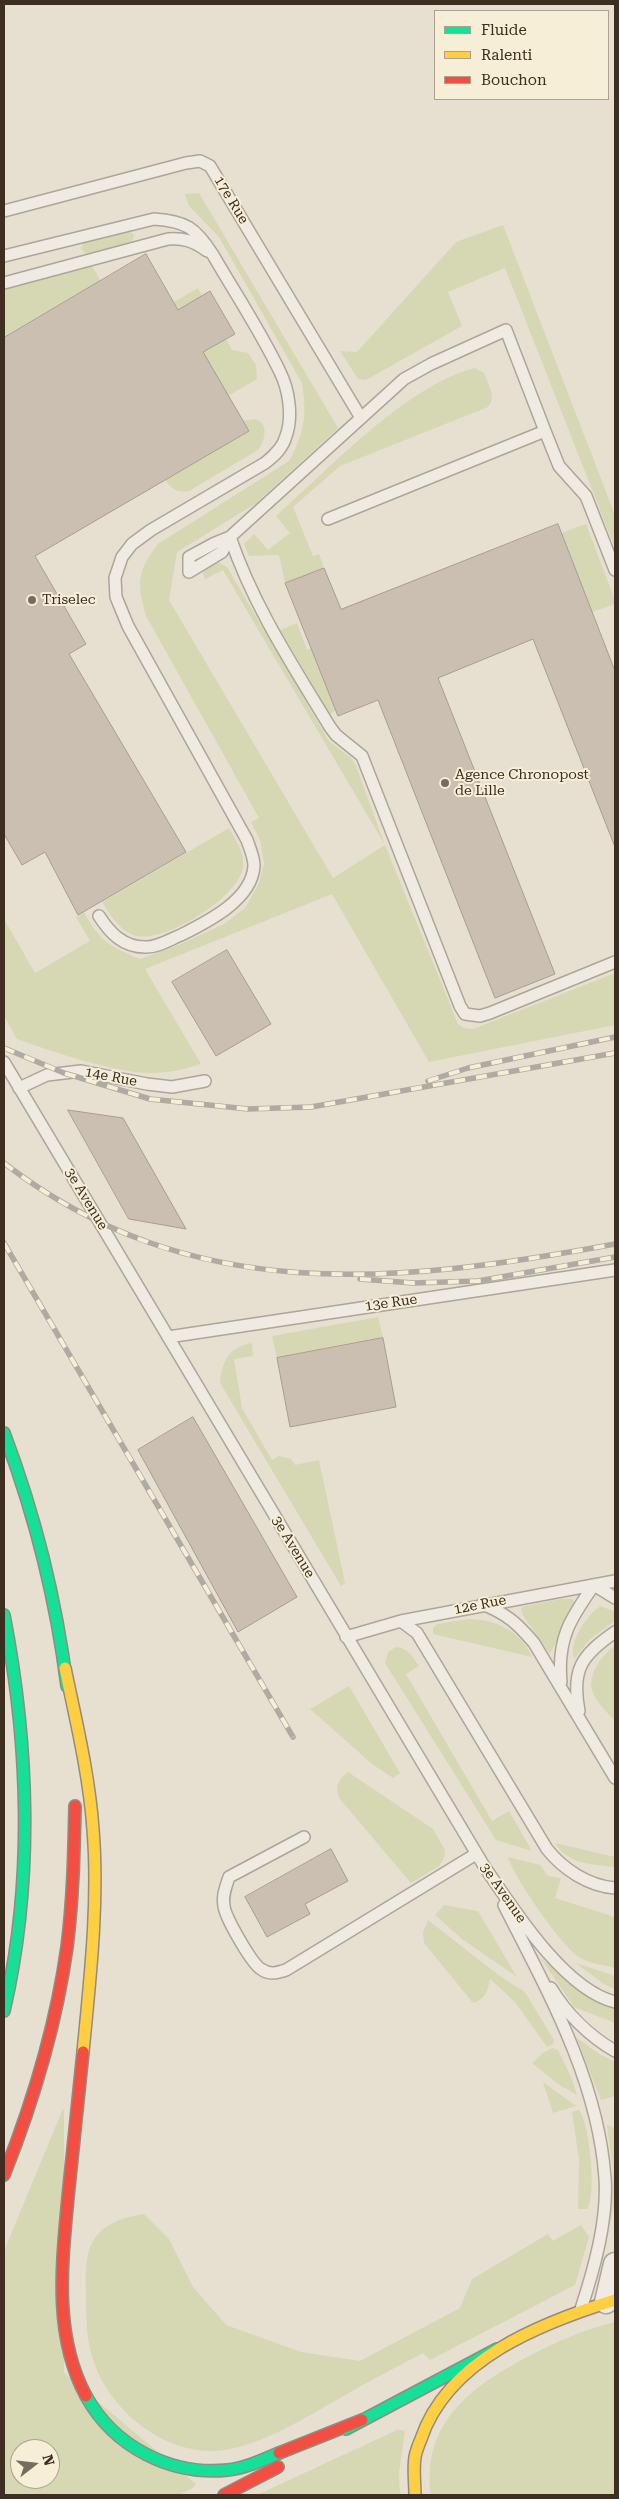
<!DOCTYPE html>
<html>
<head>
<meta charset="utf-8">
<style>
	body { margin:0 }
	#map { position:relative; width:619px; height:2499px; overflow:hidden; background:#e7e0d1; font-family:"Roboto Serif",serif }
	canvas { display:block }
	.frame { position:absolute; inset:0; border:5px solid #3d2e20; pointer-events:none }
	.legend { position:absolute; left:434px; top:10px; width:175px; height:90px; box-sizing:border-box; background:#f7eed8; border:1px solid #ada18e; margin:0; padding:6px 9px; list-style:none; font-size:15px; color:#3d2e20 }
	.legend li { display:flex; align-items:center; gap:10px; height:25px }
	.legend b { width:25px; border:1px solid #ada18e }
	.north { position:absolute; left:10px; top:2439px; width:50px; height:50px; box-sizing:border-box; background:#f7eed8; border:1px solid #ada18e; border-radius:50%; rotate:74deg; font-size:14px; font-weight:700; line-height:20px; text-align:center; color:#3d2e20 }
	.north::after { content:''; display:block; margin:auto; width:18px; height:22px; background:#786c5e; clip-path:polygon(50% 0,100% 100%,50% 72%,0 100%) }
</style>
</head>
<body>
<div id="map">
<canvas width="619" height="2499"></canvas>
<div class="frame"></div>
<ul class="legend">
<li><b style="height:6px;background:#16e098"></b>Fluide</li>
<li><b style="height:6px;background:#ffcf43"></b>Ralenti</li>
<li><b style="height:6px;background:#f24e42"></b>Bouchon</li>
</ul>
<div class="north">N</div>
</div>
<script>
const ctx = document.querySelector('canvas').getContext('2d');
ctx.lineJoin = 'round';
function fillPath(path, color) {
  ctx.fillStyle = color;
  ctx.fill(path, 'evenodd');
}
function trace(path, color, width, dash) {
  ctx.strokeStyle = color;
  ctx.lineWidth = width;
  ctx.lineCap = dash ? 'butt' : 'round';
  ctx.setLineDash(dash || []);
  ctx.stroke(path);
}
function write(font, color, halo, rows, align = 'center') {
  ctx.font = font + ' "Roboto Serif",serif';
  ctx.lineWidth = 4;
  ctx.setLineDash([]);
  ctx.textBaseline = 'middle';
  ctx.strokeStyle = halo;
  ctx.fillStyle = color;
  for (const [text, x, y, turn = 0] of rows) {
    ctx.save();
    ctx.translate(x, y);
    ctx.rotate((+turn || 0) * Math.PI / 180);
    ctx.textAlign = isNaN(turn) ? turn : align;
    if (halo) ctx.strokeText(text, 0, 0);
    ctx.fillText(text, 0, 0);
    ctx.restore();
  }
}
fillPath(new Path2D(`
	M 199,193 L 338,428 L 255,504 L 177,552 L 169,600 L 333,878 L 385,845 L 223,570 L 205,579 L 203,574 L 205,570 L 218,562 L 227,567 L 329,741 L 351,758 L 356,766 L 385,845 L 458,1024 L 464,1028 L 473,1029 L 615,973 L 615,1025 L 429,1062 L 332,894 L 145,969 L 201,1064 C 185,1069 169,1073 152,1073 C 118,1074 50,1051 17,1039 L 4,1016 L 4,919 L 35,973 L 90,941 L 76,917 L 84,912 C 100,942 110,946 140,959 L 181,944 L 224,924 L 245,908 L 259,883 L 264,863 L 260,840 L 251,822 L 259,818 L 146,616 C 137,583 136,573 158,544 L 289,461 C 305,432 307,415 302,383 L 219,237 L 189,206 L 185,194 Z
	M 503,225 L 615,515 L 615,548 L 505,268 L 448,292 L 462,326 L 366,380 L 358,379 L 340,351 L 357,352 L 456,242 Z
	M 129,231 L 134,235 L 132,242 L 86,254 L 81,249 L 84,242 Z
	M 92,266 L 101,281 L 4,338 L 4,289 Z
	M 198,288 L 232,350 L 248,353 L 256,365 L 257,379 L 228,396 L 174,302 Z
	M 475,368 L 484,373 C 488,384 497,397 488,407 L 340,466 L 293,507 L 313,556 L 319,554 L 324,568 L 285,583 L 279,555 L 249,556 L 244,544 L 254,534 L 268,550 L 290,533 L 276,516 C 328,470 408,384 475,368 Z
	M 254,419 C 270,422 265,441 258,450 L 189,491 C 177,493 173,490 165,480 L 249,431 L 243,421 Z
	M 586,524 L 615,600 L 615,604 L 592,612 L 562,533 Z
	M 297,623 L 307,650 L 311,648 L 336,710 L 329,715 L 280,630 Z
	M 229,828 C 235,838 245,854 243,867 C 239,898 161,946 133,935 C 118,929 110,914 102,902 Z
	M 378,1317 L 383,1338 L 277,1358 L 272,1336 Z
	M 252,1343 L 253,1356 L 234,1359 L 242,1408 L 272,1460 L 279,1456 L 291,1459 L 295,1465 L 319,1460 L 345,1583 L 341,1586 L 220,1383 C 222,1361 229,1347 252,1343 Z
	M 561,1599 L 572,1599 L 575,1603 L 550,1654 L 522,1614 L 521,1607 Z
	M 601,1606 L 615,1612 L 615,1621 L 590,1639 L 574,1659 C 568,1642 587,1614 601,1606 Z
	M 468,1619 C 495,1619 521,1631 532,1657 L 433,1634 L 433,1628 L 437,1624 Z
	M 615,1646 L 615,1721 C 607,1712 598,1704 593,1693 C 586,1676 602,1654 615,1646 Z
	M 396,1647 C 408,1648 413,1657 419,1666 L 406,1674 L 492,1821 L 509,1811 L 532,1851 L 496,1840 L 385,1663 L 388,1652 Z
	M 349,1686 L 400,1773 L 393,1778 L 372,1764 L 310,1709 Z
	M 348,1772 L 433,1829 L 445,1850 L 444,1858 L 439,1866 L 411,1883 L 339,1798 C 335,1785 338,1780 348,1772 Z
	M 555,1843 L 615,1857 L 615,1867 C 591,1864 569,1865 555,1843 Z
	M 508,1857 L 540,1865 L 548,1876 L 561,1878 L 555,1898 L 615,1917 L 615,1968 C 605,1965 592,1964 582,1959 C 564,1951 513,1876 508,1857 Z
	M 444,1905 L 478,1911 L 517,1977 L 462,1939 L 435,1915 Z
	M 428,1920 L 501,1977 L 525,1992 L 554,2040 L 553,2044 L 547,2047 L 515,2002 L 490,1979 C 488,1990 486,1999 473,2003 L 424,1943 L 423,1932 Z
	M 540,1957 C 564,1978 587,1995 615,2008 L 615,2023 L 574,2007 Z
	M 576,1963 L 615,1976 L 615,1989 L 604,1984 Z
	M 576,2037 L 599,2054 L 615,2062 L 615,2096 L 601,2100 Z
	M 553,2048 L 558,2050 L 572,2079 L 577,2095 L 558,2084 L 532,2063 L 544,2052 Z
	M 543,2082 L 576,2106 L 553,2113 Z
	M 64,2109 L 64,2373 L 196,2484 L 193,2488 L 178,2495 L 4,2495 L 4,2251 L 62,2111 ZM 20,2449 L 50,2449 L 50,2479 L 20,2479 Z
	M 579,2110 C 590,2124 597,2195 587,2209 L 578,2209 L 579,2160 L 572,2112 Z
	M 607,2125 L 615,2128 L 615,2201 L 608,2232 L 613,2171 Z
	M 144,2214 L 169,2239 L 193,2287 L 226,2325 L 301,2352 L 360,2361 L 460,2308 L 472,2279 L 548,2234 L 553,2241 L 581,2225 L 589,2237 L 575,2285 L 430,2360 L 423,2353 C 403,2364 382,2374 363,2385 C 322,2407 259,2451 212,2451 C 156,2451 102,2403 90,2349 C 86,2331 86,2312 86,2293 C 86,2276 84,2253 95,2238 C 107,2222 125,2217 144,2214 Z
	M 615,2322 L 615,2495 L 431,2495 C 421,2422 473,2385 531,2355 C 558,2341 585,2329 615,2322 Z
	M 397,2430 L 403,2430 L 405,2432 L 399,2472 L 400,2495 L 257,2495 Z`), '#d6d7b3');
const building = new Path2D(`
	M 146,254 L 178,310 L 210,291 L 235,334 L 203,352 L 249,431 L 35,556 L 86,644 L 69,654 L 186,852 L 78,915 L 45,852 L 22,865 L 4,834 L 4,338 Z
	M 558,524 L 615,671 L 615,847 L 533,639 L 438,678 L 555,974 L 495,998 L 378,700 L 338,716 L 285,583 L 324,568 L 341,609 Z
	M 227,950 L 271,1024 L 216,1056 L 172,982 Z
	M 68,1110 L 123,1118 L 186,1229 L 129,1219 Z
	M 383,1338 L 396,1407 L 290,1427 L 277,1358 Z
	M 193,1417 L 297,1597 L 238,1632 L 138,1450 Z
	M 331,1849 L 348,1881 L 305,1904 L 310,1914 L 267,1937 L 245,1897 Z`);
fillPath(building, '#cbbfb2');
trace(building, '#a89c90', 1);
const lane = new Path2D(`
	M 4,211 L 186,163 L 200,161 L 210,166 L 361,418
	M 4,256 L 154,219 C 186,221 196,228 213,255 C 235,293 261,332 280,372 C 289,390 293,417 286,436 C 283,448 274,456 265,463 L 151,530 L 132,544 L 122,557 L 115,578 L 116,597 L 128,626 L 247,840 C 250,849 254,857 254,866 C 252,900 207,922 181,935 C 171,939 156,948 145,947 C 123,947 110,933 99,916
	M 4,283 L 168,239 C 184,238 194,241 207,251
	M 545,431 L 559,466 L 586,496 L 615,570
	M 230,537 C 253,605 293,666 330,727 L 336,735 L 362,756 L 460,1006 L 465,1014 L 480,1016 L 490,1013 L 615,962
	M 189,572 L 222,552 L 230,537 L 404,379 L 431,364 L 506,330 L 545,431 L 328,519
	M 189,572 L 189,557 L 215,543 L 230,537
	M 4,1062 L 484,1866 C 512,1907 564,1990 615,2002
	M 19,1088 L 47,1075 L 81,1071 L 147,1084 L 172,1087 L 205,1081
	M 168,1337 L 615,1270
	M 482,1604 C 507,1614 517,1623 534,1643 L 615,1778
	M 401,1621 L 417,1633 L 547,1849 C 563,1869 588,1886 615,1888
	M 346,1637 L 401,1621 L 615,1581
	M 561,1682 C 557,1639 570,1619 594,1585 L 615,1598
	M 579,1711 C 571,1669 582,1655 615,1632
	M 304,1837 L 229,1877 C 226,1887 222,1895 224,1906 C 225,1917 252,1964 261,1969 C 269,1975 277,1973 286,1970 L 476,1854
	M 504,1905 C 548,1992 598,2080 605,2178 C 608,2220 594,2269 581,2309
	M 551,1988 C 566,2013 589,2036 615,2051`);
const street = new Path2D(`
	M 606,2302 L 615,2264`);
const fast = new Path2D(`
	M 4,1433 C 35,1515 56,1599 67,1686
	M 4,1615 C 29,1744 34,1882 4,2011
	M 86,2396 C 114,2447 171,2476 228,2470 C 245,2468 263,2460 279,2453
	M 346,2429 L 497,2349`);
const slow = new Path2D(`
	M 65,1668 C 76,1721 89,1774 93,1829 C 99,1902 90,1979 83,2052
	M 415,2495 C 415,2483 413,2469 415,2457 C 416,2451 419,2444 421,2439 C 448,2359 541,2323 615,2300`);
const jam = new Path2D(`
	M 83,2052 C 78,2100 73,2149 68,2197 C 62,2263 53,2335 86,2396
	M 4,2175 C 33,2102 56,2026 67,1947 C 73,1900 74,1853 75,1806
	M 279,2453 L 362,2420
	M 224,2495 L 278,2467`);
trace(lane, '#ada599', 14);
trace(street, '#ada599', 25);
trace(fast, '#928b80', 14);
trace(slow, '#928b80', 14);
trace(jam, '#928b80', 14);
trace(lane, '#efebe3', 11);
trace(street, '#efebe3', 22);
trace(fast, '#16e098', 11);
trace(slow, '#ffcf43', 11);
trace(jam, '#f24e42', 11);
const rail = new Path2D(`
	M 4,1048 L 64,1073 L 150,1099 L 248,1109 L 311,1107 L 615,1053
	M 428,1081 L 468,1068 L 615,1037
	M 4,1163 C 191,1307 397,1284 615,1244
	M 4,1243 L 293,1737
	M 360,1279 L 413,1283 L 478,1281 L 615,1257`);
trace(rail, '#afaaa2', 5.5);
trace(rail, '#f7eed8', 4, [11]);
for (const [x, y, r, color] of [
	[32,600,5,"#786c5e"],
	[445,783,5,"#786c5e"]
]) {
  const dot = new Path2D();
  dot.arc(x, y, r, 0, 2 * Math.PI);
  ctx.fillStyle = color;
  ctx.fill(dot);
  trace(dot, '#f7eed8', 2);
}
write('14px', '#3d2e20', '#f7eed8', [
	["17e Rue",231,200,59],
	["14e Rue",111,1077,11],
	["3e Avenue",86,1199,59],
	["13e Rue",391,1303,-8],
	["3e Avenue",293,1547,59],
	["12e Rue",480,1605,-11],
	["3e Avenue",503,1893,55]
]);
write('14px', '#3d2e20', '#f7eed8', [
	["Triselec",42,600],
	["Agence Chronopost",455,775],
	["de Lille",455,791]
], 'left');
</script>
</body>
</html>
